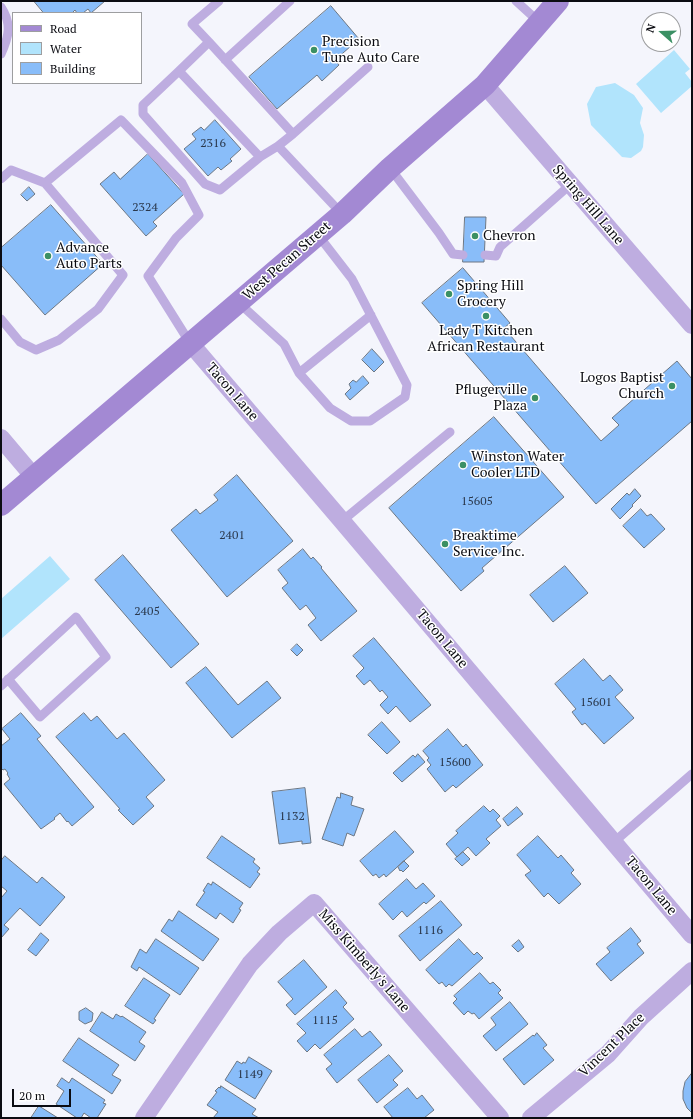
<!DOCTYPE html>
<html>
<head>
<meta charset="utf-8">
<style>
	body { margin:0 }
	#map { position:relative; width:693px; height:1119px; overflow:hidden; background:#f4f5fc; font-family:"PT Serif",serif }
	canvas { display:block }
	.frame { position:absolute; inset:0; border:2px solid #0b0c12; pointer-events:none }
	.legend { position:absolute; left:12px; top:12px; width:130px; height:72px; box-sizing:border-box; background:#fff; border:1px solid #9d9ea0; margin:0; padding:5px 7px; list-style:none; font-size:12px; color:#0b0c12 }
	.legend li { display:flex; align-items:center; gap:8px; height:20px }
	.legend b { width:20px; border:1px solid #9d9ea0 }
	.north { position:absolute; left:641px; top:12px; width:40px; height:40px; box-sizing:border-box; background:#fff; border:1px solid #9d9ea0; border-radius:50%; rotate:290deg; font-size:11px; font-weight:700; line-height:16px; text-align:center; color:#0b0c12 }
	.north::after { content:''; display:block; margin:auto; width:14px; height:18px; background:#3b9064; clip-path:polygon(50% 0,100% 100%,50% 72%,0 100%) }
	.scale { position:absolute; left:12px; top:1089px; width:59px; height:18px; box-sizing:border-box; border:2px solid #0b0c12; border-top:0; padding-left:5px; font-size:12px; line-height:14px; white-space:nowrap; color:#0b0c12; -webkit-text-stroke:3px #fff; paint-order:stroke }
</style>
</head>
<body>
<div id="map">
<canvas width="693" height="1119"></canvas>
<div class="frame"></div>
<ul class="legend">
<li><b style="height:5px;background:#a389d3"></b>Road</li>
<li><b style="height:11px;background:#b1e4fc"></b>Water</li>
<li><b style="height:11px;background:#89bdf9"></b>Building</li>
</ul>
<div class="north">N</div>
<div class="scale">20 m</div>
</div>
<script>
const ctx = document.querySelector('canvas').getContext('2d');
ctx.lineJoin = 'round';
function fillPath(path, color) {
  ctx.fillStyle = color;
  ctx.fill(path, 'evenodd');
}
function trace(path, color, width, dash) {
  ctx.strokeStyle = color;
  ctx.lineWidth = width;
  ctx.lineCap = dash ? 'butt' : 'round';
  ctx.setLineDash(dash || []);
  ctx.stroke(path);
}
function write(font, color, halo, rows, align = 'center') {
  ctx.font = font + ' "PT Serif",serif';
  ctx.lineWidth = 3;
  ctx.setLineDash([]);
  ctx.textBaseline = 'middle';
  ctx.strokeStyle = halo;
  ctx.fillStyle = color;
  for (const [text, x, y, turn = 0] of rows) {
    ctx.save();
    ctx.translate(x, y);
    ctx.rotate((+turn || 0) * Math.PI / 180);
    ctx.textAlign = isNaN(turn) ? turn : align;
    if (halo) ctx.strokeText(text, 0, 0);
    ctx.fillText(text, 0, 0);
    ctx.restore();
  }
}
fillPath(new Path2D(`
	M 674,50 L 690,69 L 685,73 L 692,82 L 692,86 L 661,113 L 636,84 Z
	M 615,83 L 634,95 L 643,108 L 640,123 L 644,135 L 643,147 L 641,151 L 631,158 L 622,157 L 591,125 L 587,104 L 596,87 Z
	M 50,556 L 70,579 L 1,639 L 1,599 Z`), '#b1e4fc');
const building = new Path2D(`
	M 34,1 L 105,1 L 91,13 L 88,9 L 83,13 L 77,13 L 75,10 L 72,13 L 44,13 Z
	M 331,6 L 359,39 L 335,60 L 339,65 L 322,81 L 317,75 L 277,109 L 249,77 Z
	M 215,120 L 241,149 L 230,159 L 232,161 L 221,170 L 218,167 L 208,176 L 184,149 L 196,139 L 192,134 L 201,127 L 204,130 Z
	M 148,154 L 184,194 L 153,222 L 157,226 L 146,236 L 100,184 L 114,172 L 120,179 Z
	M 29,187 L 35,194 L 27,201 L 21,195 Z
	M 51,205 L 103,264 L 45,315 L 1,265 L 1,248 Z
	M 465,217 L 486,217 L 484,262 L 463,262 Z
	M 463,268 L 510,323 L 504,328 L 601,441 L 619,425 L 612,418 L 677,361 L 692,379 L 692,421 L 596,504 L 422,303 Z
	M 372,349 L 384,362 L 374,372 L 362,360 Z
	M 363,376 L 369,383 L 350,400 L 345,394 L 351,388 L 349,384 L 353,380 L 356,382 Z
	M 494,417 L 564,497 L 482,568 L 484,571 L 461,591 L 389,508 Z
	M 237,475 L 293,541 L 227,597 L 171,530 L 196,509 L 200,514 L 218,500 L 214,495 Z
	M 635,489 L 641,496 L 632,505 L 633,506 L 620,519 L 611,509 L 627,493 L 629,495 Z
	M 641,509 L 647,516 L 651,514 L 665,529 L 644,548 L 623,526 Z
	M 303,549 L 311,559 L 313,557 L 322,567 L 321,568 L 357,611 L 321,641 L 308,625 L 316,618 L 306,605 L 300,610 L 282,588 L 288,583 L 278,570 Z
	M 123,555 L 199,644 L 171,668 L 95,580 Z
	M 565,566 L 588,593 L 553,622 L 530,595 Z
	M 374,638 L 431,705 L 410,722 L 396,706 L 388,714 L 380,705 L 388,697 L 382,690 L 380,692 L 370,680 L 364,685 L 356,676 L 364,668 L 353,656 Z
	M 297,644 L 303,650 L 297,656 L 291,650 Z
	M 584,659 L 603,681 L 610,675 L 623,690 L 615,697 L 634,718 L 604,744 L 585,723 L 582,725 L 572,712 L 576,709 L 555,684 Z
	M 206,667 L 238,705 L 267,681 L 281,698 L 232,738 L 186,683 Z
	M 21,713 L 41,736 L 37,739 L 94,807 L 72,826 L 68,821 L 67,822 L 60,813 L 54,818 L 55,819 L 41,829 L 4,784 L 10,779 L 7,774 L 8,773 L 5,769 L 3,770 L 1,768 L 1,746 L 10,739 L 2,729 Z
	M 84,713 L 91,721 L 97,716 L 117,739 L 124,733 L 165,780 L 146,797 L 154,806 L 133,825 L 118,810 L 120,809 L 56,737 Z
	M 382,722 L 400,742 L 387,754 L 368,735 Z
	M 448,729 L 463,747 L 466,744 L 483,765 L 456,788 L 453,785 L 445,792 L 427,769 L 431,765 L 427,760 L 429,758 L 423,751 Z
	M 418,754 L 425,762 L 402,782 L 393,773 L 413,755 L 415,757 Z
	M 305,788 L 311,843 L 302,844 L 302,841 L 279,844 L 272,792 Z
	M 341,793 L 353,797 L 351,805 L 364,809 L 354,836 L 347,833 L 343,846 L 322,839 L 337,797 L 340,798 Z
	M 484,806 L 490,812 L 493,809 L 500,816 L 496,820 L 501,826 L 486,839 L 490,843 L 476,856 L 468,847 L 457,857 L 446,844 L 458,833 L 456,831 Z
	M 517,807 L 523,814 L 508,826 L 503,819 Z
	M 395,831 L 414,852 L 386,877 L 384,874 L 379,878 L 376,874 L 373,876 L 360,861 Z
	M 222,836 L 255,859 L 253,862 L 260,868 L 257,872 L 260,874 L 250,888 L 207,858 Z
	M 538,836 L 558,858 L 561,855 L 574,870 L 571,873 L 581,884 L 559,904 L 548,893 L 544,897 L 525,875 L 531,871 L 517,855 Z
	M 463,852 L 470,859 L 462,866 L 455,859 Z
	M 5,856 L 37,883 L 42,877 L 65,897 L 40,926 L 20,908 L 4,925 L 9,929 L 1,938 L 1,898 L 7,891 L 1,886 L 1,861 Z
	M 404,861 L 409,866 L 403,872 L 401,870 L 400,871 L 398,867 Z
	M 407,879 L 416,889 L 423,883 L 435,896 L 426,904 L 424,902 L 407,917 L 402,911 L 393,920 L 379,904 Z
	M 213,882 L 243,903 L 239,909 L 241,910 L 233,923 L 220,913 L 216,919 L 196,905 L 205,892 L 203,891 L 208,883 L 211,885 Z
	M 441,901 L 462,925 L 420,961 L 399,936 Z
	M 179,911 L 219,939 L 203,961 L 161,931 L 169,919 L 172,921 Z
	M 631,928 L 641,941 L 637,944 L 644,953 L 611,981 L 596,964 L 610,952 L 607,948 Z
	M 41,933 L 49,940 L 36,956 L 28,950 Z
	M 156,939 L 199,968 L 180,995 L 139,967 L 137,971 L 131,967 L 140,949 L 146,953 Z
	M 459,939 L 474,955 L 477,952 L 483,958 L 452,986 L 449,984 L 446,987 L 442,982 L 439,984 L 426,970 Z
	M 519,940 L 524,947 L 518,952 L 512,946 Z
	M 304,960 L 327,987 L 295,1015 L 286,1005 L 293,999 L 278,982 Z
	M 480,973 L 490,984 L 493,982 L 501,990 L 498,993 L 503,998 L 479,1019 L 474,1013 L 472,1014 L 468,1011 L 464,1015 L 453,1003 L 457,999 L 454,996 Z
	M 144,978 L 170,995 L 154,1019 L 156,1020 L 153,1024 L 125,1006 Z
	M 336,990 L 347,1003 L 343,1007 L 354,1019 L 320,1049 L 315,1044 L 307,1052 L 297,1041 L 306,1033 L 297,1024 Z
	M 510,1002 L 528,1024 L 496,1051 L 483,1036 L 496,1025 L 491,1018 Z
	M 86,1008 L 93,1013 L 92,1021 L 85,1024 L 79,1020 L 79,1012 Z
	M 102,1012 L 113,1019 L 116,1014 L 121,1017 L 122,1016 L 146,1032 L 139,1042 L 145,1046 L 135,1061 L 90,1031 Z
	M 355,1029 L 362,1037 L 370,1031 L 382,1045 L 337,1083 L 326,1069 L 332,1064 L 324,1055 Z
	M 537,1033 L 547,1045 L 543,1048 L 554,1060 L 524,1085 L 503,1059 L 533,1035 L 534,1036 Z
	M 79,1038 L 119,1065 L 112,1075 L 121,1080 L 112,1094 L 63,1061 Z
	M 389,1055 L 403,1071 L 393,1080 L 398,1085 L 377,1103 L 358,1080 Z
	M 249,1057 L 272,1071 L 255,1099 L 225,1080 L 237,1061 L 242,1064 L 243,1062 L 245,1063 Z
	M 692,1073 L 692,1113 L 687,1108 L 683,1099 L 683,1091 L 685,1082 Z
	M 62,1078 L 69,1083 L 72,1078 L 105,1100 L 103,1103 L 106,1104 L 97,1118 L 91,1118 L 84,1113 L 81,1118 L 77,1118 L 56,1104 L 64,1091 L 57,1086 Z
	M 221,1086 L 256,1109 L 252,1114 L 259,1118 L 213,1118 L 218,1112 L 207,1105 L 217,1092 L 215,1091 L 219,1087 L 220,1088 Z
	M 408,1088 L 417,1099 L 422,1095 L 434,1110 L 424,1118 L 393,1118 L 384,1107 Z
	M 39,1106 L 58,1118 L 31,1118 Z`);
fillPath(building, '#89bdf9');
trace(building, '#6c7784', 1);
trace(new Path2D(`
	M 516,1 L 539,22
	M 1,7 C 12,23 9,37 1,54
	M 209,42 L 192,24 L 219,1
	M 225,60 L 290,1
	M 179,71 L 143,105 L 143,114 L 205,184 L 220,190 L 260,157
	M 293,134 L 368,67
	M 278,146 L 293,134 L 209,42 L 179,71 L 260,157 L 278,146 L 342,214
	M 390,168 L 439,233 L 453,254 L 463,255
	M 1,179 L 11,170 L 45,183 L 121,120 L 182,183 L 199,215 L 176,238 L 148,276 L 190,343
	M 485,255 L 496,256 L 500,247 L 571,184
	M 239,303 L 284,344 L 299,373 L 330,408 L 351,421 L 370,421 L 405,397 L 407,385 L 352,279 L 318,235
	M 1,319 L 20,342 L 36,350 L 59,340 L 98,309 L 123,275 L 45,183
	M 299,373 L 371,315
	M 342,521 L 450,432
	M 1,686 L 76,617 L 106,657 L 40,717 L 8,679
	M 614,842 L 692,774`), '#beade0', 9);
trace(new Path2D(`
	M 485,85 L 692,325
	M 191,344 L 342,521 L 692,935
	M 1,438 L 34,477
	M 144,1118 L 250,964 L 279,933 L 314,903 L 500,1118
	M 531,1118 L 608,1054 L 641,1017 L 692,971`), '#beade0', 18);
trace(new Path2D(`
	M 1,505 L 342,214 L 390,168 L 485,85 L 558,1`), '#a389d3', 22);
for (const [x, y, r, color] of [
	[314,50,4,"#3b9064"],
	[475,236,4,"#3b9064"],
	[48,256,4,"#3b9064"],
	[449,294,4,"#3b9064"],
	[486,316,4,"#3b9064"],
	[672,386,4,"#3b9064"],
	[535,398,4,"#3b9064"],
	[463,465,4,"#3b9064"],
	[445,544,4,"#3b9064"]
]) {
  const dot = new Path2D();
  dot.arc(x, y, r, 0, 2 * Math.PI);
  ctx.fillStyle = color;
  ctx.fill(dot);
  trace(dot, '#fff', 1.5);
}
write('12px', '#2a384c', null, [
	["2316",213,144],
	["2324",145,208],
	["15605",477,502],
	["2401",232,536],
	["2405",147,612],
	["15601",596,703],
	["15600",455,763],
	["1132",292,817],
	["1116",430,931],
	["1115",325,1021],
	["1149",250,1075]
]);
write('14px', '#0b0c12', '#fff', [
	["Precision",322,42],
	["Tune Auto Care",322,58],
	["Chevron",483,236],
	["Advance",56,248],
	["Auto Parts",56,264],
	["Spring Hill",457,286],
	["Grocery",457,302],
	["Lady T Kitchen",486,331,"center"],
	["African Restaurant",486,347,"center"],
	["Logos Baptist",664,378,"right"],
	["Church",664,394,"right"],
	["Pflugerville",527,390,"right"],
	["Plaza",527,406,"right"],
	["Winston Water",471,457],
	["Cooler LTD",471,473],
	["Breaktime",453,536],
	["Service Inc.",453,552]
], 'left');
write('14px', '#0b0c12', '#fff', [
	["Spring Hill Lane",588,205,49],
	["West Pecan Street",287,261,-41],
	["Tacon Lane",232,392,49],
	["Tacon Lane",442,639,50],
	["Tacon Lane",651,886,50],
	["Miss Kimberly's Lane",364,961,49],
	["Vincent Place",612,1045,-44]
]);
</script>
</body>
</html>
